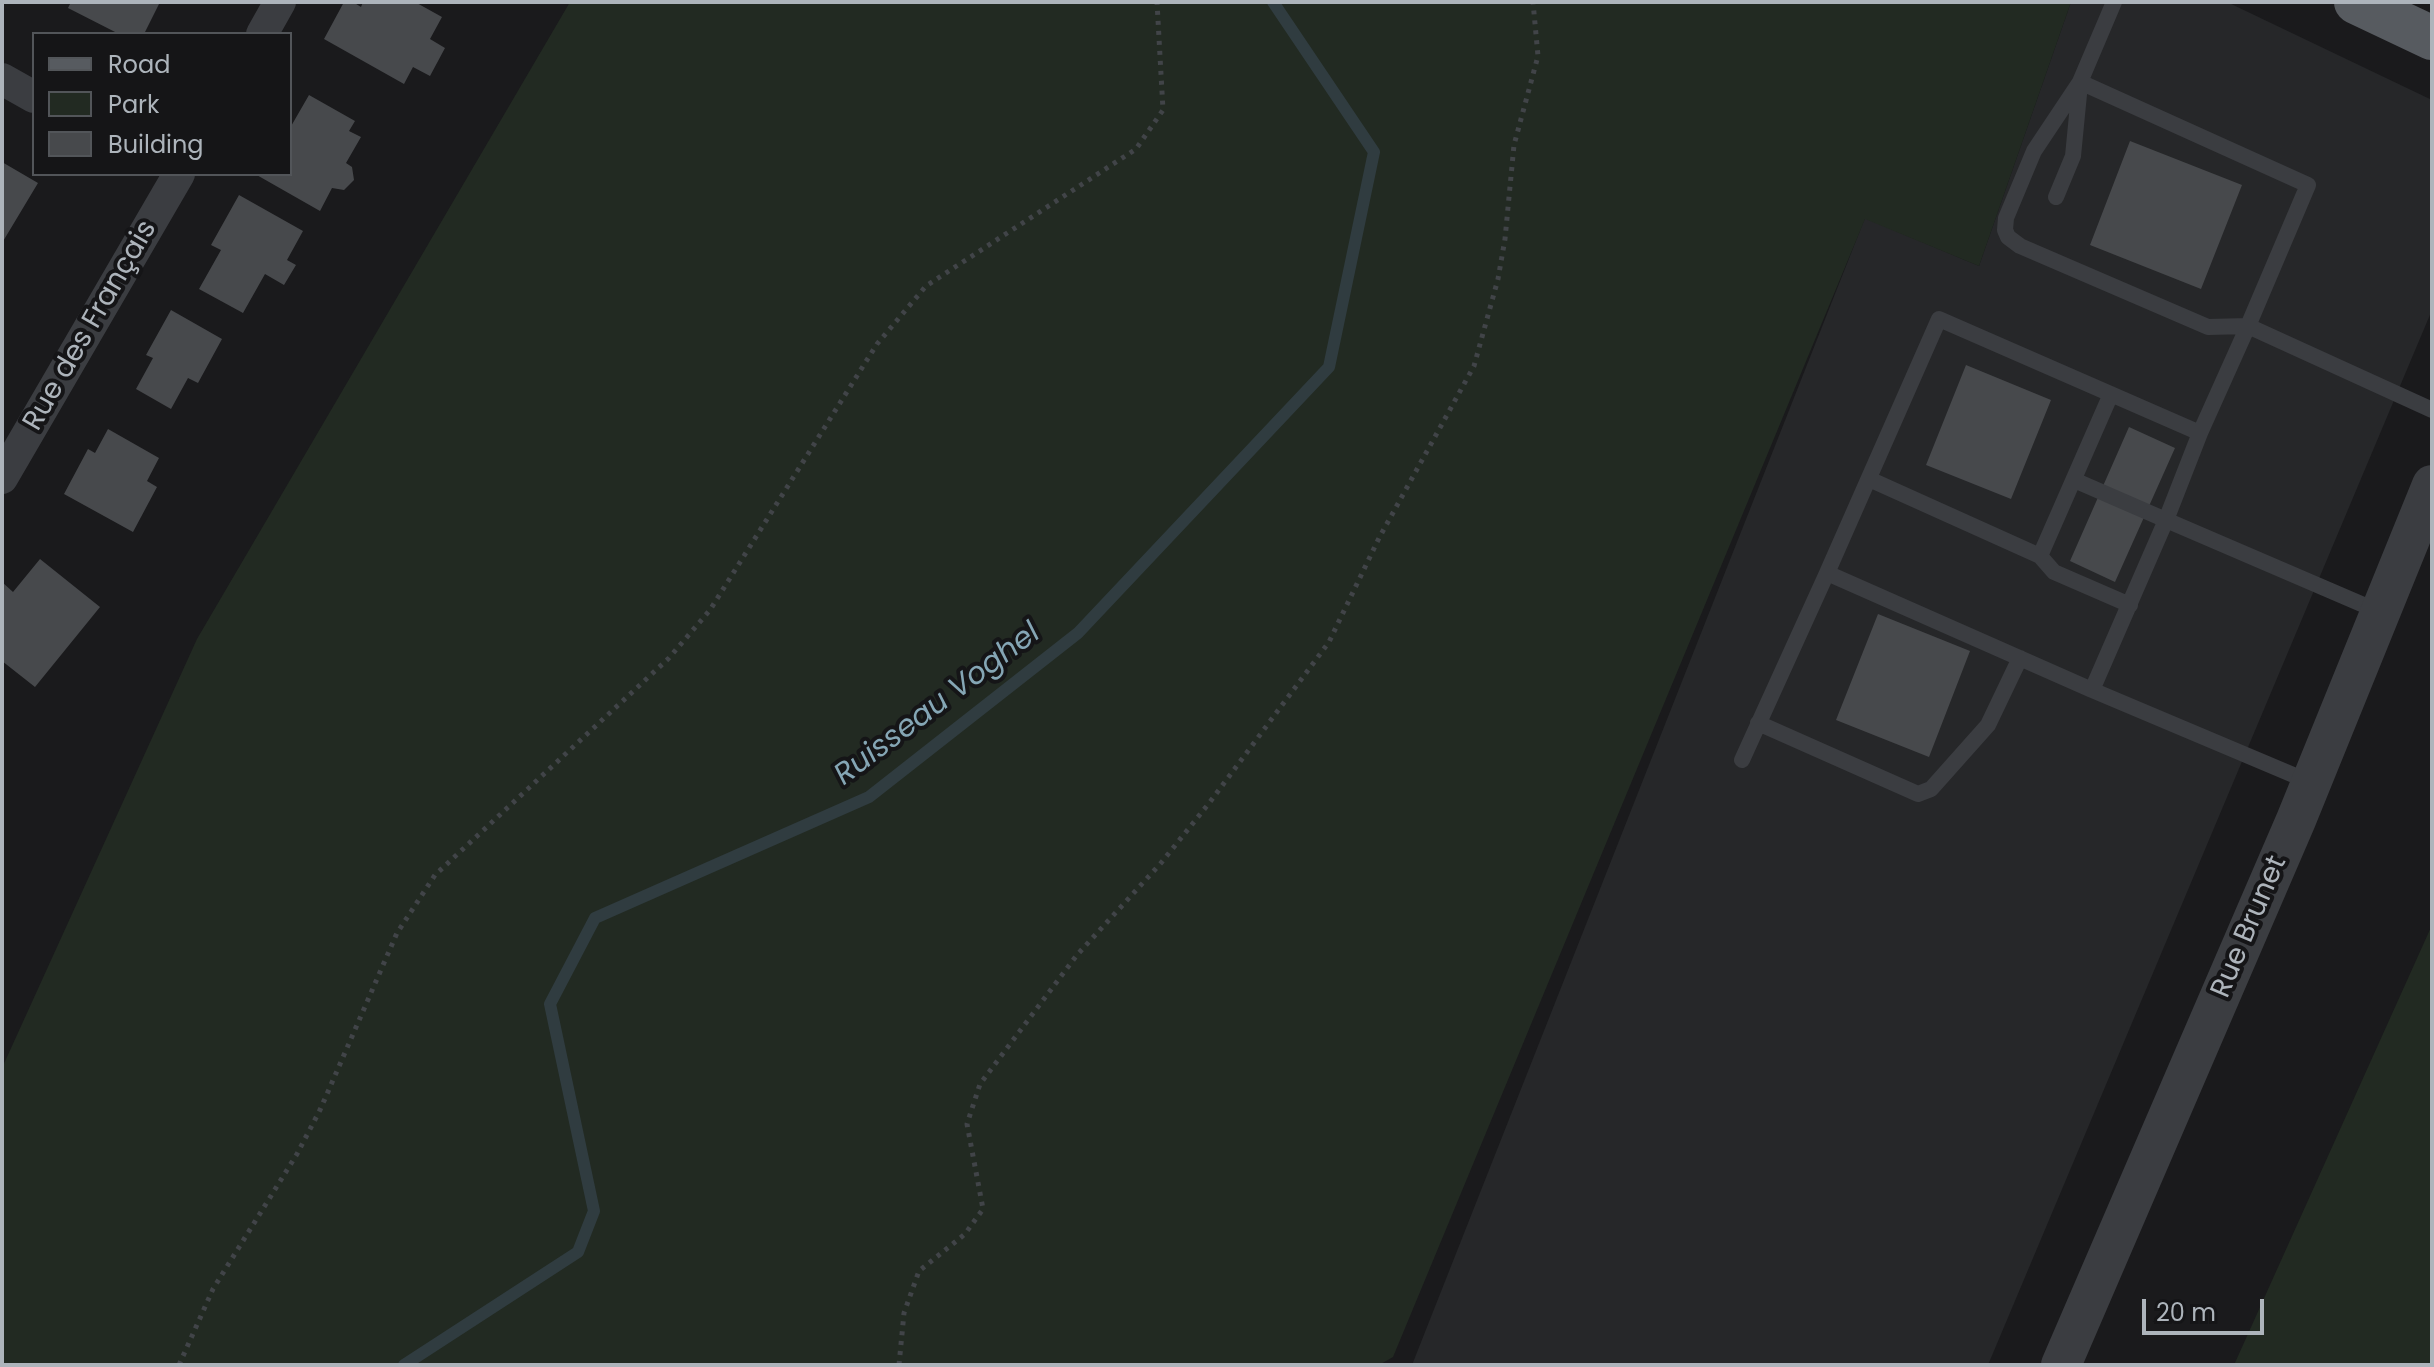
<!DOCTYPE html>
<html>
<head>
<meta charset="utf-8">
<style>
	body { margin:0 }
	#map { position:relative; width:2434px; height:1367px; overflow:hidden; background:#1a1a1c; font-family:Poppins,sans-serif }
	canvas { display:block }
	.frame { position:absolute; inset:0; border:4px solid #adb4bb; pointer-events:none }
	.legend { position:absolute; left:32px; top:32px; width:260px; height:144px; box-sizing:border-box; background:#151517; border:2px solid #525559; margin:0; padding:10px 14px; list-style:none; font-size:24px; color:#adb4bb }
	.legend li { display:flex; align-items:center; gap:16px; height:40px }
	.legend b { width:40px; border:2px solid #525559 }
	.scale { position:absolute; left:2142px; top:1299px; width:122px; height:36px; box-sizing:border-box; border:4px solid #adb4bb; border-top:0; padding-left:10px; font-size:24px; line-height:28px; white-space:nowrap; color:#adb4bb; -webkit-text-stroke:6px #151517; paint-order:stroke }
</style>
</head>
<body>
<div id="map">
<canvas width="2434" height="1367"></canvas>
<div class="frame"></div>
<ul class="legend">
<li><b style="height:10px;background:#575b60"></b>Road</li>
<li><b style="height:22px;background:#222a22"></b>Park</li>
<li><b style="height:22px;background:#47494c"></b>Building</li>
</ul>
<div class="scale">20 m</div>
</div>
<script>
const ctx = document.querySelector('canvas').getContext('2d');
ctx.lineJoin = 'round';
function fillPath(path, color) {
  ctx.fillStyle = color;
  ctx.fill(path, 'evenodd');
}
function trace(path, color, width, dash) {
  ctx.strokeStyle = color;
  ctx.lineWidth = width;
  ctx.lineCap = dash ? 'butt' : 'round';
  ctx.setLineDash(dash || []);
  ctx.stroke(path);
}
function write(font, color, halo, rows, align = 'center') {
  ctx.font = font + ' Poppins,sans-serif';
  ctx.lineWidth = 8;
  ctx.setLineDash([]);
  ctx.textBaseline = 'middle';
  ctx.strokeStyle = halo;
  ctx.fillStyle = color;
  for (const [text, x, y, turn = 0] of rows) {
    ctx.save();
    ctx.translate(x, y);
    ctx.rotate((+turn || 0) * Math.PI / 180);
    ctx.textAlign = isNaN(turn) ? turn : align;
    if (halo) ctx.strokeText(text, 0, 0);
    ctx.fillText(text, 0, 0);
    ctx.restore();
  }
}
fillPath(new Path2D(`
	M 2071,2 L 2227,2 L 2432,100 L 2432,310 L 1988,1365 L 1412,1365 L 1865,218 L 1979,266 Z`), '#262729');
fillPath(new Path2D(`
	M 570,2 L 2071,2 L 1979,266 L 1865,219 L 1393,1357 L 1379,1365 L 2,1365 L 2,1068 L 197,639 Z
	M 2432,925 L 2432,1365 L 2234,1365 Z`), '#222a22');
trace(new Path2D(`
	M 404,1365 L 578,1252 L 594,1211 L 550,1004 L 595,918 L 869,797 L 1078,633 L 1329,367 L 1374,152 L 1273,2`), '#303c40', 12);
fillPath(new Path2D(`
	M 71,2 L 160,2 L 144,34 L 119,34 L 68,8 Z
	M 344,2 L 353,2 L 361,7 L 363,2 L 415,2 L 442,17 L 430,39 L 445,48 L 430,76 L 413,67 L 404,84 L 324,39 Z
	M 309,95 L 355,121 L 349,131 L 361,137 L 346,163 L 352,167 L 354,180 L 344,190 L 332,188 L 320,211 L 255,174 L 290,174 L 290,128 Z
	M 2130,141 L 2242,185 L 2201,289 L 2090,245 Z
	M 2,162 L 38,183 L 2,243 Z
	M 239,195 L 303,231 L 287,260 L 296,265 L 284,285 L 265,274 L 243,313 L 199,289 L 221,250 L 211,245 Z
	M 171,310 L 222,339 L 198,383 L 188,378 L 171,409 L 136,389 L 153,358 L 146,355 Z
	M 1966,365 L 2051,400 L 2011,499 L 1926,465 Z
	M 2129,427 L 2175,448 L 2115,582 L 2070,561 Z
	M 108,429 L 159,458 L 147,481 L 157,487 L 133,532 L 64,494 L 88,449 L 95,453 Z
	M 40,559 L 100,607 L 35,687 L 2,661 L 2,582 L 13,592 Z
	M 1878,614 L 1970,651 L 1929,757 L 1836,720 Z`), '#47494c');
trace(new Path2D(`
	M 179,1365 L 213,1289 L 297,1154 L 320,1110 L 397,933 L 435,875 L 669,658 L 710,610 L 877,344 L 926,286 L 1136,149 L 1163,110 L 1157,2
	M 899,1365 L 904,1313 L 919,1271 L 965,1234 L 983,1209 L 967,1124 L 980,1084 L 1077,955 L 1161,863 L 1210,802 L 1329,642 L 1379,538 L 1474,366 L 1498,279 L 1505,239 L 1514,145 L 1538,56 L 1533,2`), '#414448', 5, [4, 6]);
trace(new Path2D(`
	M 2114,2 L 2080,82 L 2308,185 L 2248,326 L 2432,410
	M 2080,82 L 2034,151 L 2006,218 L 2005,230 L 2008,237 L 2020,246 L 2208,327 L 2248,326 L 2200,433 L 2166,520 L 2380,612
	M 2056,197 L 2073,156 L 2080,84
	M 1869,479 L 2040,556 L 2111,394
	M 2074,480 L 2166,520 L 2092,690 L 2310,782
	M 2040,556 L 2054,572 L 2130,605
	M 2092,690 L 1827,573 L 1939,319 L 2200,433
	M 1758,723 L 1918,794 L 1931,789 L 1988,725 L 2020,658
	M 1742,760 L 1827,573`), '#3b3d41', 16);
trace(new Path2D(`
	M 262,34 L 280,2
	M 2,79 L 34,97
	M 2,478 L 179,174`), '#3b3d41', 32);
trace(new Path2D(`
	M 2061,1365 L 2296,820 L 2432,485`), '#3b3d41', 40);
trace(new Path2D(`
	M 2356,2 L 2432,38`), '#575b60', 44);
write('28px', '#adb4bb', '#151517', [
	["Rue des Français",91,326,-60],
	["Rue Brunet",2250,927,-67]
]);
write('italic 30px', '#85a6b5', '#151517', [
	["Ruisseau Voghel",938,705,-37]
]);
</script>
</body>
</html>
